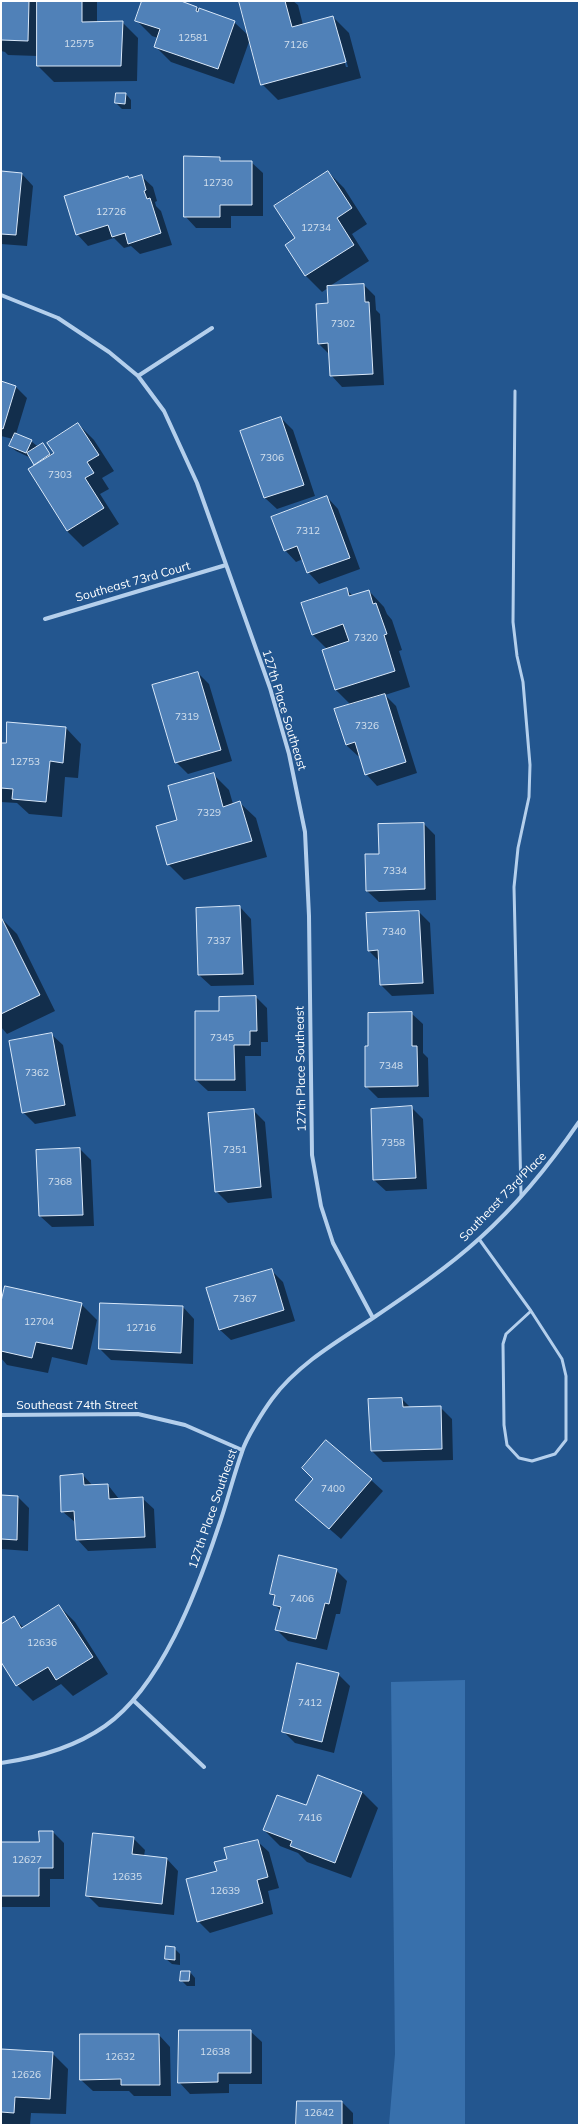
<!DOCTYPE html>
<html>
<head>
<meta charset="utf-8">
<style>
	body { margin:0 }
	#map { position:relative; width:580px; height:2126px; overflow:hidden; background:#23568f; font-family:Mulish,sans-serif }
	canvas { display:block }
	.frame { position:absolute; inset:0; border:2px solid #fff; pointer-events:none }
</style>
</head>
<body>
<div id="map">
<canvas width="580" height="2126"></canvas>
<div class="frame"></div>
</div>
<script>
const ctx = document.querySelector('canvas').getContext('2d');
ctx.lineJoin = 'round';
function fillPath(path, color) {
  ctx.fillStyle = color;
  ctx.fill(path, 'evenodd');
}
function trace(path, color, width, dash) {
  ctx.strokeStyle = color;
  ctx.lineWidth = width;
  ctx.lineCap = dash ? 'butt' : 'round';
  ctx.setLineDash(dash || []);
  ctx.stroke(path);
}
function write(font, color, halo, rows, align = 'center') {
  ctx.font = font + ' Mulish,sans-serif';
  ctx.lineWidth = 3;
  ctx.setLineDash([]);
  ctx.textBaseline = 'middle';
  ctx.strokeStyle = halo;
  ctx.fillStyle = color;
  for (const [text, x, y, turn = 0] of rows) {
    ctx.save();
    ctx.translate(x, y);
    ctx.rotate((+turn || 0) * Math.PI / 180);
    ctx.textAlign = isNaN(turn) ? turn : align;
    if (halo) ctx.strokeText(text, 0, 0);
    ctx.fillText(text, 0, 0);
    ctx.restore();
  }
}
fillPath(new Path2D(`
	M 465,1680 L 465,2125 L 389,2125 L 395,2054 L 391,1682 Z`), '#3870ac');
fillPath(new Path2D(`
	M 1,1 L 97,1 L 97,23 L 122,22 L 138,38 L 137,81 L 54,82 L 38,66 L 38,56 L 8,55 L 5,52 L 1,51 Z
	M 143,1 L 178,1 L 234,22 L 249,36 L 240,1 L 293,1 L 298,5 L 303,25 L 333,17 L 349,33 L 361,78 L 278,100 L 262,84 L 250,39 L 234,84 L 171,62 L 156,47 L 158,38 L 152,36 L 136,20 ZM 337,35 L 339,35 L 348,67 L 346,67 Z
	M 126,94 L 131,100 L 131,109 L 122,109 L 116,103 Z
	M 219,158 L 223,162 L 251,162 L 263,173 L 263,216 L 231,216 L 231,228 L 196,228 L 185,216 Z
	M 1,172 L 22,174 L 33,186 L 27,246 L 1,244 Z
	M 328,172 L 344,188 L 367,224 L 352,234 L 369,261 L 330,286 L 364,285 L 375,296 L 376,310 L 380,314 L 384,385 L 342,387 L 331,375 L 329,354 L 319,344 L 329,304 L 328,288 L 322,292 L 306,276 L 286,245 L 296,239 Z
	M 141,176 L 153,187 L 157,201 L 155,202 L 156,206 L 161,211 L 172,245 L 140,254 L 131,246 L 124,248 L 114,238 L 88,246 L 77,234 L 128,177 L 130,179 Z
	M 1,382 L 16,387 L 27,398 L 16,434 L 31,441 L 37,446 L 36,449 L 43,445 L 52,455 L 78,424 L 94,440 L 114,471 L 102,478 L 109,489 L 100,494 L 119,524 L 83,547 L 67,531 L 29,470 L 36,465 L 31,458 L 16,451 L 10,446 L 13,439 L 1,436 Z
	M 281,418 L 293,430 L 315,496 L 277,509 L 265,498 Z
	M 327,497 L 338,509 L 360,569 L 319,584 L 308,572 L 303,559 L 296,562 L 285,550 Z
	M 346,589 L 353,596 L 369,591 L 384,607 L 387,614 L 392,620 L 402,650 L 399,651 L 410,687 L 385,695 L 396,706 L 417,773 L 377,786 L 366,774 L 360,755 L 358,756 L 346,745 L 351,705 L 336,690 L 323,650 L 327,649 L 312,634 Z
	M 198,673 L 209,684 L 232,761 L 188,774 L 176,762 Z
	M 66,728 L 81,744 L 78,778 L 65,777 L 62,817 L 29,814 L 17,803 L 1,802 L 1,744 L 7,744 Z
	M 213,774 L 229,790 L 233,804 L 240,803 L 256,818 L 267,857 L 184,880 L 168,864 L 179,821 Z
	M 424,824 L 435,835 L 436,900 L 379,902 L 367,891 L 380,855 Z
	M 240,907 L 251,919 L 254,985 L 211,986 L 199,975 Z
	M 419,912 L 430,923 L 434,994 L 392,996 L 381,985 L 379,961 L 369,951 Z
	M 1,918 L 17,934 L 55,1011 L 7,1034 L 1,1027 Z
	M 256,997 L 267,1008 L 268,1042 L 261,1042 L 261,1056 L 245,1056 L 246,1091 L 208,1091 L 196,1080 L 220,1012 Z
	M 411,1013 L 423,1024 L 423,1053 L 428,1058 L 429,1097 L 378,1098 L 366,1086 L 369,1047 Z
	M 51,1034 L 63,1045 L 76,1116 L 35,1124 L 23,1112 Z
	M 411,1107 L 423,1119 L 427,1189 L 386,1191 L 374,1180 L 372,1110 Z
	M 253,1110 L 265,1122 L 272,1198 L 228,1203 L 216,1191 Z
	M 80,1149 L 91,1160 L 94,1226 L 52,1227 L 40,1216 Z
	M 271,1270 L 283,1282 L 295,1321 L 231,1340 L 219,1329 Z
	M 81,1304 L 97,1320 L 87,1365 L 52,1357 L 48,1373 L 7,1365 L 1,1358 L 1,1306 Z
	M 183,1307 L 194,1319 L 193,1364 L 111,1360 L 100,1349 Z
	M 402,1399 L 411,1408 L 440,1407 L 452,1419 L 453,1460 L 383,1462 L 372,1451 L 369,1400 Z
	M 83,1475 L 93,1486 L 108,1485 L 119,1499 L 142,1498 L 154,1509 L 156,1548 L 88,1551 L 77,1539 L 76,1523 L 62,1511 Z
	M 314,1479 L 371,1480 L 383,1491 L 341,1539 L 296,1500 Z
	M 1,1496 L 18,1497 L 29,1508 L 28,1551 L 1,1549 Z
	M 336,1570 L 347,1581 L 340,1614 L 336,1614 L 327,1650 L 288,1641 L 277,1630 L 281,1611 L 274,1604 L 276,1598 L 271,1594 Z
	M 59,1606 L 75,1622 L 108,1674 L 73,1696 L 61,1684 L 33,1701 L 17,1685 L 1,1660 L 1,1625 L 13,1617 L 24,1628 Z
	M 338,1674 L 350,1686 L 334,1753 L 295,1743 L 284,1732 Z
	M 362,1792 L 378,1808 L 351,1878 L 307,1862 L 298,1853 L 280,1846 L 264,1830 L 307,1807 Z
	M 53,1832 L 64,1843 L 64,1879 L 50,1879 L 50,1907 L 1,1907 L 1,1854 L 40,1843 Z
	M 133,1838 L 145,1850 L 144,1856 L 167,1859 L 178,1871 L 174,1915 L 99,1907 L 87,1895 Z
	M 257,1841 L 269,1852 L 279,1888 L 268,1891 L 273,1914 L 210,1933 L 198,1921 L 218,1872 L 228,1859 Z
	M 174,1948 L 180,1954 L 180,1965 L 172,1964 L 166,1959 Z
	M 190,1972 L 195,1978 L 195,1986 L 187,1986 L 181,1980 Z
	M 250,2031 L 262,2042 L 262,2084 L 229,2084 L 229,2093 L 190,2094 L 179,2082 Z
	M 159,2035 L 170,2047 L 171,2096 L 134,2096 L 129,2091 L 93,2091 L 81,2080 Z
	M 1,2050 L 52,2053 L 68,2069 L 66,2114 L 31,2113 L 30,2125 L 1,2125 Z
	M 298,2102 L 342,2102 L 353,2113 L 353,2125 L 297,2125 Z`), '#0007');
const building = new Path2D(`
	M 1,1 L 29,1 L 28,41 L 1,40 Z
	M 37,1 L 82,1 L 82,22 L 123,21 L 121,66 L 37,66 Z
	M 142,1 L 181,1 L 197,7 L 196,11 L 198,12 L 199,8 L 235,21 L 218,69 L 154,47 L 160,29 L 135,21 Z
	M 239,1 L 285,1 L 292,27 L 333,16 L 346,62 L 261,85 Z
	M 116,93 L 126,93 L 125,104 L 115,103 Z
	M 184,156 L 220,157 L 220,161 L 252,161 L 252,205 L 220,205 L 220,217 L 184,217 Z
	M 1,171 L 22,173 L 16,235 L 1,234 Z
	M 328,171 L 352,208 L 337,218 L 354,245 L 305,276 L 285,245 L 295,238 L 274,206 Z
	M 142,175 L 146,190 L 144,191 L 147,199 L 150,198 L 161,233 L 128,244 L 125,233 L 112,237 L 108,225 L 76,235 L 64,196 L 128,176 L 129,178 Z
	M 364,284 L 365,302 L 369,302 L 373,374 L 330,376 L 328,343 L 318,344 L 316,304 L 328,303 L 327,286 Z
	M 1,381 L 16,386 L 3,429 L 1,428 Z
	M 281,417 L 304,485 L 264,498 L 240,431 Z
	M 78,423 L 99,455 L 87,462 L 94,473 L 85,478 L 104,508 L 67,531 L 28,469 L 54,453 L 47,443 Z
	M 15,433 L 32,440 L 26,453 L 9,446 Z
	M 43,443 L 50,454 L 34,465 L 27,453 Z
	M 327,496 L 350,558 L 307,573 L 297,546 L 284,551 L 271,517 Z
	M 347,588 L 349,596 L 369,590 L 373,604 L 376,603 L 387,634 L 384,635 L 395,671 L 335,690 L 322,650 L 349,641 L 343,624 L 312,635 L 301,603 Z
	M 198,672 L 221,750 L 175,763 L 152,685 Z
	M 385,694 L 406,762 L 365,775 L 355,742 L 346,745 L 334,709 Z
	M 7,722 L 66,727 L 63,763 L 50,761 L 46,802 L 12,799 L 13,789 L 1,788 L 1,743 L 6,743 Z
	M 214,773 L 223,807 L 240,801 L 252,841 L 167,865 L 156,826 L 177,820 L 168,786 Z
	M 424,823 L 425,889 L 366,891 L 365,854 L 379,854 L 378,824 Z
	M 240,906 L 243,974 L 198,975 L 196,908 Z
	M 419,911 L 423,983 L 380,985 L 378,950 L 368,951 L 366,913 Z
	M 1,917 L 40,995 L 1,1014 Z
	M 256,996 L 257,1031 L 250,1031 L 250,1045 L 234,1045 L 235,1080 L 195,1080 L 195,1011 L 219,1011 L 219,997 Z
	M 412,1012 L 412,1046 L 417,1046 L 418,1086 L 365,1087 L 365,1046 L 368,1046 L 368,1013 Z
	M 52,1033 L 65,1105 L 22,1113 L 9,1041 Z
	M 412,1106 L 416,1178 L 373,1180 L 371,1109 Z
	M 254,1109 L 261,1187 L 215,1192 L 208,1113 Z
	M 80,1148 L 83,1215 L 39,1216 L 36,1150 Z
	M 272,1269 L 284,1310 L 219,1330 L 206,1288 Z
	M 5,1286 L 82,1303 L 72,1349 L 36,1342 L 32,1358 L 1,1351 L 1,1302 Z
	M 100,1303 L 183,1306 L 181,1353 L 99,1349 Z
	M 402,1398 L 403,1407 L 441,1406 L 442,1449 L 371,1451 L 368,1399 Z
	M 326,1440 L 372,1479 L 329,1529 L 295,1500 L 313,1479 L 302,1468 Z
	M 83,1474 L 84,1485 L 108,1484 L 109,1499 L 143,1497 L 145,1537 L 76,1540 L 74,1511 L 61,1512 L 60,1476 Z
	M 1,1495 L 18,1496 L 17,1540 L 1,1539 Z
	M 279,1555 L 337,1569 L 329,1604 L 325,1603 L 316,1639 L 275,1630 L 281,1607 L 273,1605 L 275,1595 L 270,1594 Z
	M 59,1605 L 93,1657 L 56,1680 L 48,1667 L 16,1686 L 1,1662 L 1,1624 L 14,1616 L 21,1628 Z
	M 297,1663 L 339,1673 L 322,1742 L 282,1732 Z
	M 318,1775 L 362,1792 L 335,1863 L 290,1846 L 292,1841 L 263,1830 L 277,1795 L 306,1805 Z
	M 39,1831 L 53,1831 L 53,1868 L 39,1868 L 39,1896 L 1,1896 L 1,1842 L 39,1842 Z
	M 93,1833 L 134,1837 L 132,1854 L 167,1858 L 162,1904 L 86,1896 Z
	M 258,1840 L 268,1877 L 257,1880 L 263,1903 L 197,1922 L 186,1879 L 217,1871 L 214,1862 L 227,1859 L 224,1848 Z
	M 166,1946 L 175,1947 L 175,1960 L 165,1959 Z
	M 181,1971 L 190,1971 L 189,1981 L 180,1981 Z
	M 179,2030 L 251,2030 L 251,2073 L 218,2073 L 218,2082 L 178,2083 Z
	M 80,2034 L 159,2034 L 160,2085 L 121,2085 L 121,2079 L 80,2080 Z
	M 1,2049 L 53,2052 L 50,2099 L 15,2097 L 14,2113 L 1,2112 Z
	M 297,2101 L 342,2101 L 342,2125 L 296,2125 Z`);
fillPath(building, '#5081b8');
trace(building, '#d9e8f9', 1);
trace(new Path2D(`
	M 515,391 L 513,622 L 517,656 L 523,682 L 530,765 L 529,797 L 518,848 L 514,887 L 521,1195
	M 479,1239 L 531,1311 L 562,1359 L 566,1376 L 566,1440 L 555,1454 L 532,1461 L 519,1458 L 507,1445 L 504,1425 L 503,1344 L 506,1334 L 531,1311`), '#b4cfec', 3);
trace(new Path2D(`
	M 1,295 L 58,318 L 109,352 L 138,376 L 164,411 L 197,483 L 270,688 L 289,754 L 305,832 L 309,916 L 312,1155 L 321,1206 L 333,1243 L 373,1318 C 338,1341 298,1364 272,1399 C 264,1410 246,1438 242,1452 C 233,1477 227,1503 218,1528 C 197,1591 161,1687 105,1726 C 75,1747 36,1758 1,1763
	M 138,376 L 212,328
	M 45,619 L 226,565
	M 373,1318 C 410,1293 447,1268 480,1238 C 518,1204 551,1163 579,1122
	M 1,1415 L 138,1414 L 185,1425 L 242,1450
	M 133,1700 L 204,1767`), '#b4cfec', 4);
write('10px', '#d3e0ed', null, [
	["12581",193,38],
	["12575",79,44],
	["7126",296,45],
	["12730",218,183],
	["12726",111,212],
	["12734",316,228],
	["7302",343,324],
	["7306",272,458],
	["7303",60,475],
	["7312",308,531],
	["7320",366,638],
	["7319",187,717],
	["7326",367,726],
	["12753",25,762],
	["7329",209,813],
	["7334",395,871],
	["7340",394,932],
	["7337",219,941],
	["7345",222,1038],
	["7348",391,1066],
	["7362",37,1073],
	["7358",393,1143],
	["7351",235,1150],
	["7368",60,1182],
	["7367",245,1299],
	["12704",39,1322],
	["12716",141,1328],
	["7400",333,1489],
	["7406",302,1599],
	["12636",42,1643],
	["7412",310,1703],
	["7416",310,1818],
	["12627",27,1860],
	["12635",127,1877],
	["12639",225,1891],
	["12638",215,2052],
	["12632",120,2057],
	["12626",26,2075],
	["12642",319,2113]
]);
write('12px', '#fff', '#23568f', [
	["Southeast 73rd Court",133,582,-16],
	["127th Place Southeast",284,710,73],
	["127th Place Southeast",301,1069,-91],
	["Southeast 73rd Place",503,1197,-46],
	["Southeast 74th Street",77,1405],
	["127th Place Southeast",213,1509,-71]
]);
</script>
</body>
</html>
